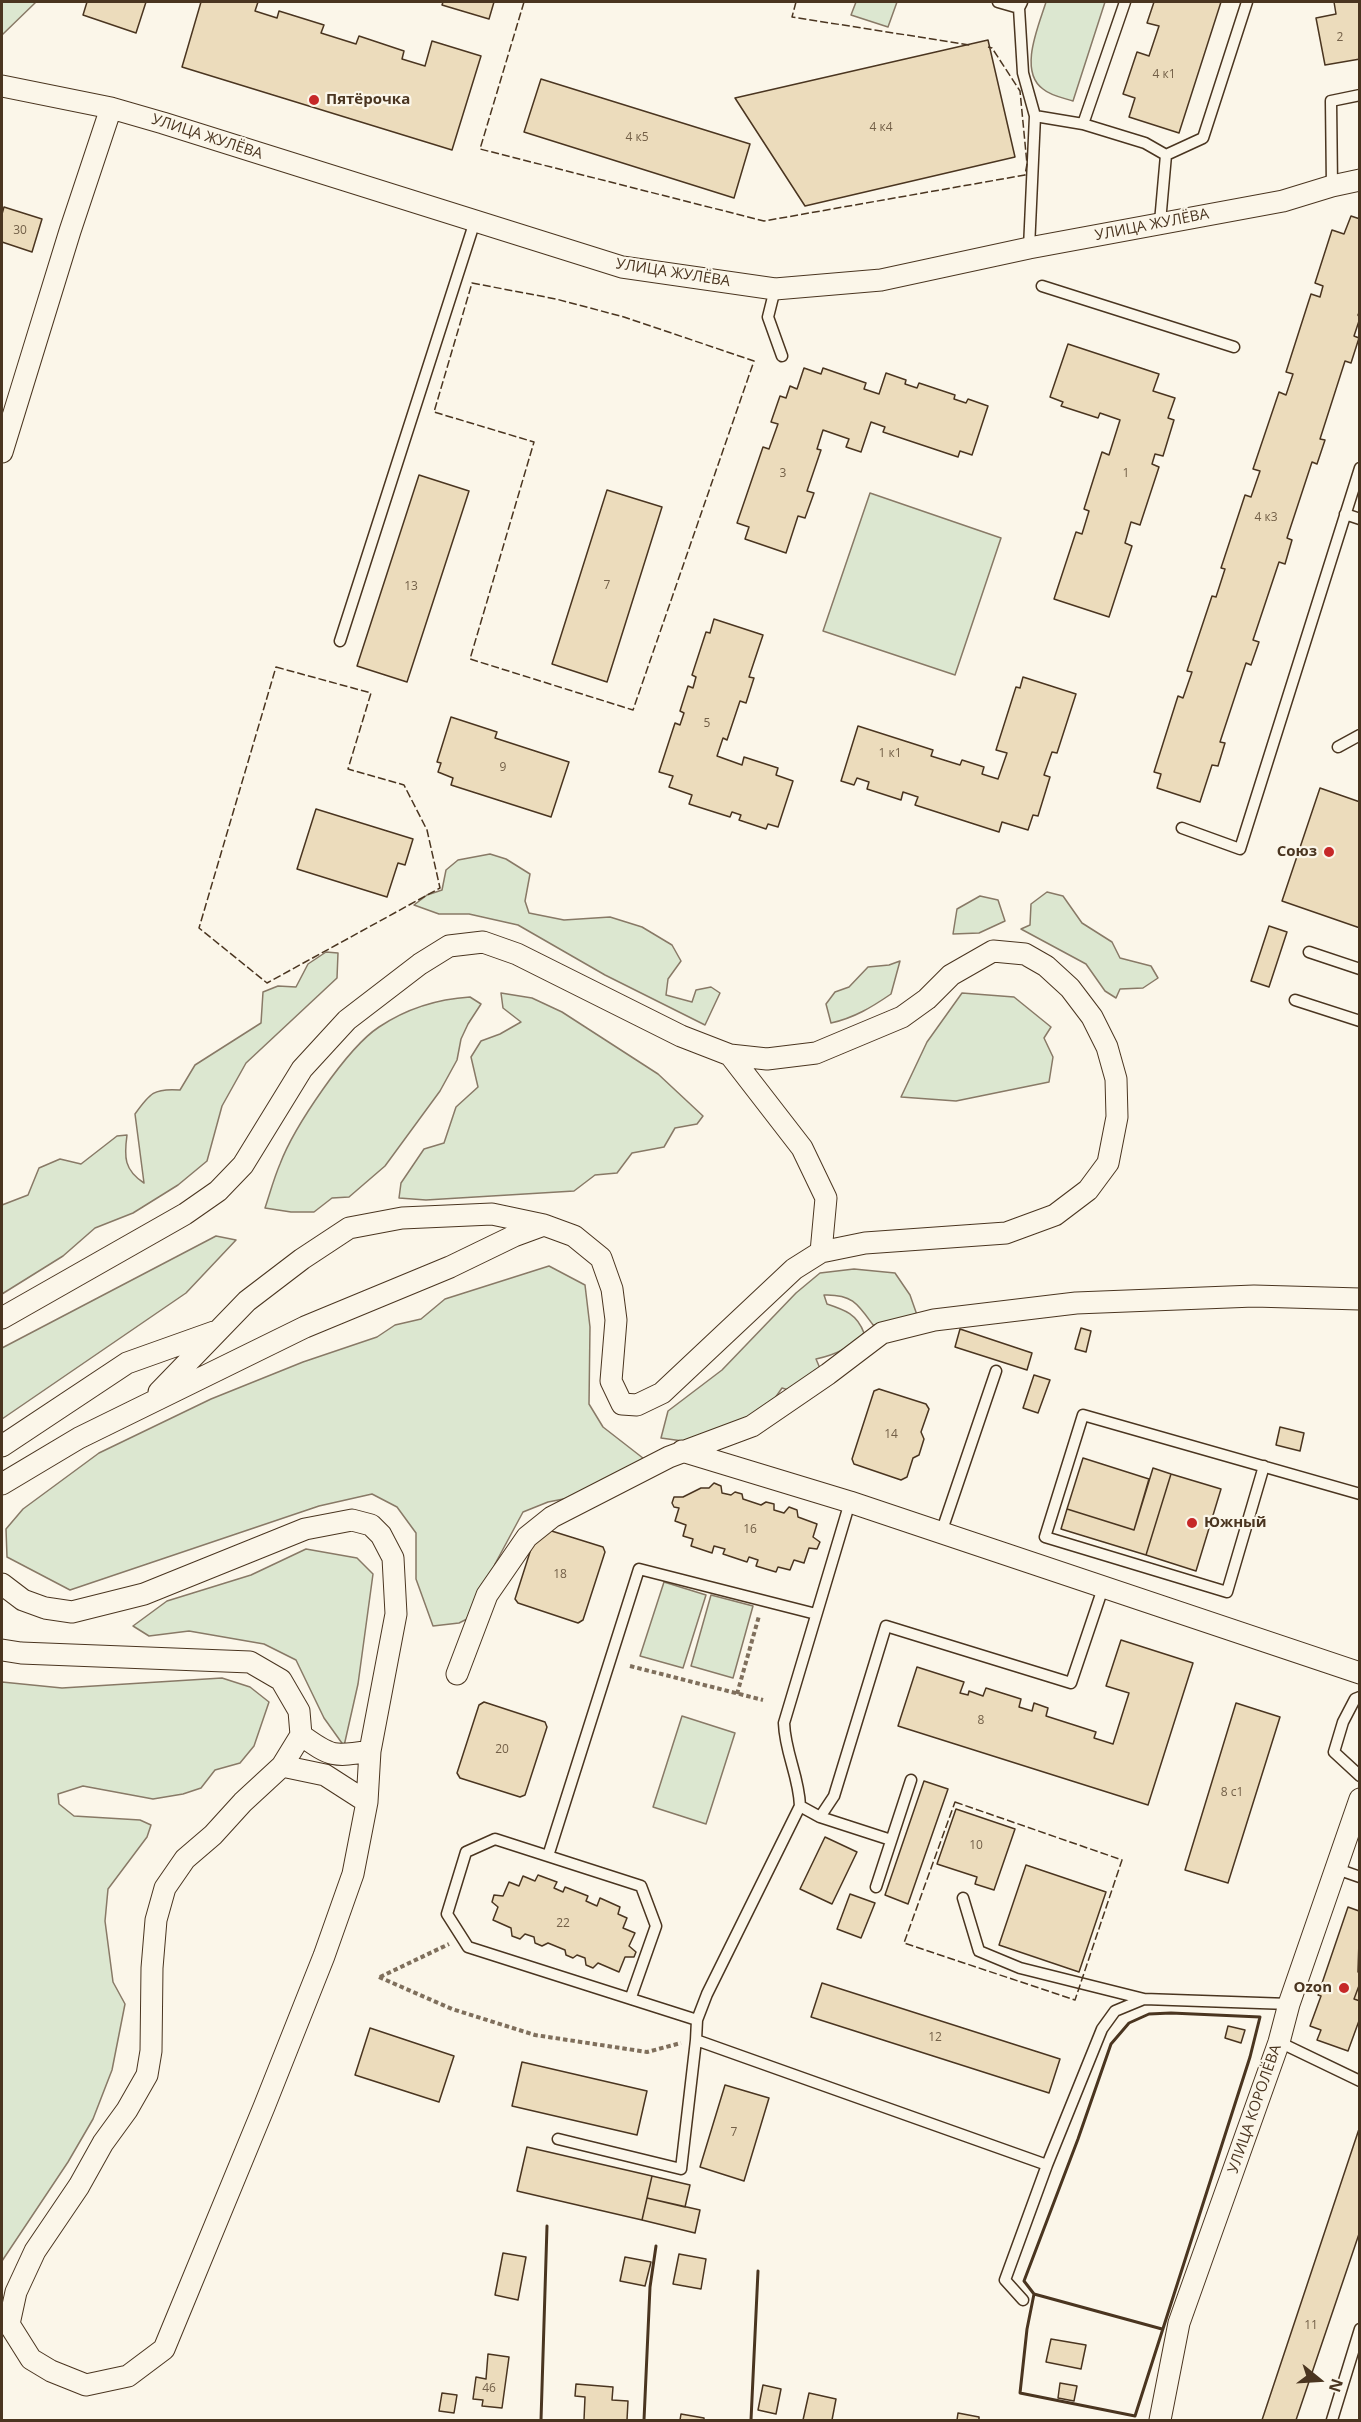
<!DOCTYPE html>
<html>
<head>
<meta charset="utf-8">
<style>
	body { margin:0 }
	#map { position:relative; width:1361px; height:2422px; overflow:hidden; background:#fbf6e9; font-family:"Open Sans",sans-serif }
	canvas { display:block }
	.frame { position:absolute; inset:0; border:3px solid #4a3520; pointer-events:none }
	.north { position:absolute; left:1289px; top:2350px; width:60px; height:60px; -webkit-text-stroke:4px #fbf6e9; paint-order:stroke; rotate:108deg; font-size:16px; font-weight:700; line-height:24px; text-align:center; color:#4a3520 }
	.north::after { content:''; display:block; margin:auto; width:21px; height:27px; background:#4a3520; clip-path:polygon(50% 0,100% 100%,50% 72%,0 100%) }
</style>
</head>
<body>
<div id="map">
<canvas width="1361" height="2422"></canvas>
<div class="frame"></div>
<div class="north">N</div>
</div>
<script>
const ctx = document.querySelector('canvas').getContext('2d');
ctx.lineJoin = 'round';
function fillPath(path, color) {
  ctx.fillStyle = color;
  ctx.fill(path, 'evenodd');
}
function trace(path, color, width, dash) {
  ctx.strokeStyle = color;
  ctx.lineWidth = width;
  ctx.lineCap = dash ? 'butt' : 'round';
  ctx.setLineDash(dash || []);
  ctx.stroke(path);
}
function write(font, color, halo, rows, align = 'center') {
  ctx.font = font + ' "Open Sans",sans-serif';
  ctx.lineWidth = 4.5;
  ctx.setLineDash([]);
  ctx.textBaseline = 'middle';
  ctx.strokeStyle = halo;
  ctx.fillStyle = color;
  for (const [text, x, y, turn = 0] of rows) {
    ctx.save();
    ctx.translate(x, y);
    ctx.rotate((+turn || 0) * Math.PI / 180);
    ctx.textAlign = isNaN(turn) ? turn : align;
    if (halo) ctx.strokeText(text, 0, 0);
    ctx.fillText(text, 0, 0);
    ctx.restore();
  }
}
const green = new Path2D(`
	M 2,2 L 36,2 L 2,35 Z
	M 856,2 L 897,2 L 888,27 L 851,15 Z
	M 1046,2 L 1105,2 L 1073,101 C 1064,98 1051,96 1043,89 C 1018,71 1039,25 1046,2 Z
	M 870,493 L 1001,538 L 955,675 L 823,631 Z
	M 490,854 L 506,859 L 530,874 L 525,901 L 529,913 L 564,920 L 610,917 L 642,927 L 672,945 L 681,961 L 668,979 L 666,995 L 692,1002 L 696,990 L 711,987 L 720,993 L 705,1025 L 605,975 L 518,925 L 469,914 L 439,914 L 414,905 L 427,895 L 442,890 L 446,870 L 458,860 Z
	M 1047,892 L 1063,896 L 1082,923 L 1112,942 L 1120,958 L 1151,966 L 1158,978 L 1143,988 L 1120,989 L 1116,998 L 1105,991 L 1086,964 L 1021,929 L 1030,925 L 1031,904 Z
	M 980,896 L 998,900 L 1005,921 L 979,933 L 953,934 L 957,909 Z
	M 326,952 L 338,953 L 337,978 L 246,1063 L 222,1106 L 207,1161 L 178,1185 L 133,1213 L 95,1228 L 63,1256 L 2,1294 L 2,1205 L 28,1195 L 39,1168 L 60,1159 L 81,1164 L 117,1136 L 127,1135 C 124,1157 124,1170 144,1183 L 135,1114 C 150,1093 154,1088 180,1090 L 195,1065 L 261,1023 L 263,992 L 278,986 L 296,987 L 308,964 Z
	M 900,961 L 891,994 C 872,1007 854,1018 831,1023 L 826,1004 L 835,992 L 849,987 L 868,967 L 889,965 Z
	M 501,993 L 532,998 L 562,1012 L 658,1074 L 703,1116 L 697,1124 L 675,1128 L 664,1147 L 632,1153 L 617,1173 L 595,1175 L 574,1191 L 426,1200 L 399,1198 L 401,1183 L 424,1149 L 444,1143 L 456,1107 L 478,1087 L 471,1057 L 481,1041 L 500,1034 L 521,1022 L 503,1008 Z
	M 962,993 L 1014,997 L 1051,1027 L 1044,1038 L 1053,1057 L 1049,1082 L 956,1101 L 901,1097 L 927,1042 Z
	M 470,997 L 481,1004 L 468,1024 L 461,1039 L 457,1060 L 440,1091 L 385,1166 L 349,1197 L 332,1198 L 314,1212 L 291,1212 L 265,1208 C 270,1193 274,1178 280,1164 C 294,1127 347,1048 379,1027 C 406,1009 438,999 470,997 Z
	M 216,1236 L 236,1240 L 186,1293 L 2,1419 L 2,1348 Z
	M 549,1266 L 585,1285 L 590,1327 L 589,1404 L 603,1427 L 648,1462 L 579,1496 L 548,1502 L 523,1512 L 495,1564 L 485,1593 L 473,1616 L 459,1623 L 433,1626 L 416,1579 L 416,1533 L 397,1507 L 372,1494 L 319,1506 L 70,1590 L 7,1557 L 6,1529 L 23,1509 L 99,1453 L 211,1399 L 303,1362 L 377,1337 L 395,1325 L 421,1319 L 445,1299 Z
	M 854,1269 L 895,1273 L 910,1295 L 917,1315 L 896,1323 L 873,1325 C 858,1304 852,1294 824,1295 L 827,1304 C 845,1310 857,1314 864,1333 C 851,1348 835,1355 816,1359 L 822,1373 L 802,1394 L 782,1388 L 768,1408 L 704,1444 L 661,1438 L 668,1411 L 722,1370 L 796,1293 L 820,1273 Z
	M 306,1549 L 357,1558 L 373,1574 L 358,1684 L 344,1746 L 324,1718 L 296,1660 L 264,1644 L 189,1631 L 149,1636 L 133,1626 L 167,1601 L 251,1575 Z
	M 664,1582 L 706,1595 L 683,1668 L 640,1656 Z
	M 711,1595 L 753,1606 L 733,1678 L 691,1666 Z
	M 222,1678 L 250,1687 L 269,1702 L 254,1746 L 240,1763 L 215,1770 L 201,1788 L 183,1794 L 153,1799 L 83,1786 L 58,1794 L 59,1804 L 74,1816 L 140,1820 L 151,1825 L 147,1837 L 108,1889 L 105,1921 L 113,1982 L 125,2004 L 112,2070 L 93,2119 L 68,2162 L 2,2261 L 2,1682 L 62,1688 Z
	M 682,1716 L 735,1733 L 706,1824 L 653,1807 Z`);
fillPath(green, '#dce7d0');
trace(green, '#887966', 1.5);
const building = new Path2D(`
	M 87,2 L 146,2 L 136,33 L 83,15 Z
	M 201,2 L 258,2 L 255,11 L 277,18 L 279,11 L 324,25 L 321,33 L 356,44 L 359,36 L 404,51 L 402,59 L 425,66 L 432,41 L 481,56 L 452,150 L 182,67 Z
	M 443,2 L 494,2 L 489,19 L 442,5 Z
	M 1154,2 L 1221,2 L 1179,133 L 1129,117 L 1135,98 L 1123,94 L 1137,52 L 1149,56 L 1159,26 L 1147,23 Z
	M 1334,2 L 1360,2 L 1360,59 L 1325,65 L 1316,18 L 1336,14 Z
	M 988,40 L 1015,157 L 805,206 L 735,98 Z
	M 541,79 L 750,144 L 734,198 L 524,132 Z
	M 4,207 L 42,219 L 32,252 L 2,242 L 2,214 Z
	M 1351,216 L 1360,219 L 1360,310 L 1358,315 L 1360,318 L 1354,336 L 1359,338 L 1351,363 L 1345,361 L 1320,439 L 1325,440 L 1317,464 L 1312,462 L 1287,538 L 1292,540 L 1285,564 L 1279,562 L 1253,640 L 1259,642 L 1251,665 L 1246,663 L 1220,742 L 1225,743 L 1218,766 L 1212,765 L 1200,802 L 1157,788 L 1161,774 L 1154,772 L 1178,696 L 1183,698 L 1192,672 L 1187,671 L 1212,596 L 1216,597 L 1225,569 L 1221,568 L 1245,495 L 1251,497 L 1260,471 L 1253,469 L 1279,392 L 1286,395 L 1293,374 L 1286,372 L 1311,294 L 1320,297 L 1323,286 L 1315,283 L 1332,230 L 1344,234 Z
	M 1068,344 L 1159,374 L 1153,391 L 1175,398 L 1168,418 L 1174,420 L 1163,456 L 1155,454 L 1152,464 L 1159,467 L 1140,525 L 1131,522 L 1125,543 L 1132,546 L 1109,617 L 1054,599 L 1076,532 L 1082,534 L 1089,511 L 1084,509 L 1102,452 L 1109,455 L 1120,420 L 1100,413 L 1098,418 L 1061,406 L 1063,402 L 1050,397 Z
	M 804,368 L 821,374 L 823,368 L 866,383 L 864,389 L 879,394 L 886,373 L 906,380 L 905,384 L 917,388 L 919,383 L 955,395 L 954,399 L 966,403 L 968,399 L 988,406 L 972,455 L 960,451 L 958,457 L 883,432 L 885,427 L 871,422 L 861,452 L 846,447 L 849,439 L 823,430 L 817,449 L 821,450 L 807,491 L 814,493 L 805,518 L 798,516 L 786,553 L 745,539 L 749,527 L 737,523 L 763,447 L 769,449 L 778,424 L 771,422 L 780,396 L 786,398 L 790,386 L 797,389 Z
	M 419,475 L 469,491 L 407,682 L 357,666 Z
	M 607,490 L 662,507 L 607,682 L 552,664 Z
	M 714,619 L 763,635 L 749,677 L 754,678 L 746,703 L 740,701 L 727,740 L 723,738 L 717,756 L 742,765 L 744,757 L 778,768 L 776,775 L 793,781 L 778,827 L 768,824 L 766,829 L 739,820 L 741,815 L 732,812 L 730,817 L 689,804 L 692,795 L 669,787 L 673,776 L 659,772 L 675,723 L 680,725 L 684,713 L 680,711 L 688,686 L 693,688 L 696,677 L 692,675 L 706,632 L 710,633 Z
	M 1023,677 L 1076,694 L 1057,753 L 1052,752 L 1044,775 L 1050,777 L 1038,816 L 1033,815 L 1028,830 L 1002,822 L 999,832 L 915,805 L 918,797 L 903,792 L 901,800 L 867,789 L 869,782 L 857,778 L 854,785 L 841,781 L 858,726 L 933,750 L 931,756 L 960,765 L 962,760 L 984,767 L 982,774 L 998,779 L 1007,753 L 996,750 L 1016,687 L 1020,688 Z
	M 451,717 L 497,732 L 495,738 L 569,762 L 551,817 L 451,785 L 453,778 L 438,772 L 441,763 L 437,762 Z
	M 1320,788 L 1360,802 L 1360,928 L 1282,901 Z
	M 316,809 L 413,839 L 405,865 L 398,863 L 387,897 L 297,869 Z
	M 1269,926 L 1287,932 L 1269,987 L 1251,981 Z
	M 1081,1328 L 1091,1331 L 1086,1352 L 1075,1349 Z
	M 960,1329 L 1032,1353 L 1027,1370 L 955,1347 Z
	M 1034,1375 L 1050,1380 L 1038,1413 L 1023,1408 Z
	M 879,1389 L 926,1404 L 929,1409 L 921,1432 L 924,1439 L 919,1455 L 913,1458 L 907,1477 L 901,1480 L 854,1464 L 852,1459 L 874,1391 Z
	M 1280,1427 L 1304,1433 L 1300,1451 L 1276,1445 Z
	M 1083,1458 L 1149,1479 L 1134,1530 L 1067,1509 Z
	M 1153,1468 L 1171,1474 L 1146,1555 L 1061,1529 L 1067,1509 L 1134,1530 Z
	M 1171,1474 L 1221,1489 L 1196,1571 L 1146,1555 Z
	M 714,1483 L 721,1486 L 722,1493 L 731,1495 L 735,1492 L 742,1494 L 743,1499 L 761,1505 L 766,1502 L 774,1504 L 774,1510 L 784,1513 L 789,1507 L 797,1510 L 798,1517 L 817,1524 L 813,1537 L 820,1542 L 817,1549 L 809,1548 L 804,1563 L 794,1560 L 790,1570 L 778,1567 L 776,1572 L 756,1566 L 758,1560 L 749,1557 L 747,1562 L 723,1554 L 725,1549 L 714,1546 L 712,1553 L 691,1546 L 693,1539 L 683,1536 L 686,1525 L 675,1521 L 679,1508 L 674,1507 L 672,1503 L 674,1497 L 683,1497 L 701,1488 L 709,1488 Z
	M 542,1528 L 603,1547 L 605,1552 L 583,1620 L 578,1623 L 518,1603 L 515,1599 L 537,1530 Z
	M 1121,1640 L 1193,1663 L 1148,1805 L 898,1726 L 917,1667 L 964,1682 L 960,1693 L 968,1695 L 969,1691 L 983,1696 L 986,1688 L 1021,1699 L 1019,1707 L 1032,1711 L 1034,1703 L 1048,1708 L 1046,1716 L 1096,1732 L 1094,1738 L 1113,1744 L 1129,1693 L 1106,1686 Z
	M 484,1702 L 545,1722 L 547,1727 L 525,1795 L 520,1797 L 460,1778 L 457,1773 L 479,1705 Z
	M 1236,1703 L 1280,1717 L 1228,1883 L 1185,1870 Z
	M 924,1781 L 948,1789 L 908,1904 L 885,1895 Z
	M 956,1809 L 1015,1829 L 994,1890 L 975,1884 L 977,1877 L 937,1864 Z
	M 825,1837 L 857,1852 L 832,1904 L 800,1889 Z
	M 1026,1865 L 1106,1892 L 1079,1972 L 999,1945 Z
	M 538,1875 L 557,1882 L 554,1888 L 563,1892 L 565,1887 L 588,1896 L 586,1901 L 597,1906 L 600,1898 L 620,1907 L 618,1914 L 627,1918 L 623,1928 L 635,1933 L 629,1946 L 636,1952 L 634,1957 L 625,1957 L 619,1972 L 598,1963 L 593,1968 L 586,1965 L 585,1958 L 577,1955 L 573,1958 L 566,1955 L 565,1950 L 548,1943 L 542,1946 L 535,1943 L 534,1937 L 525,1934 L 520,1939 L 512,1936 L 511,1928 L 493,1920 L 498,1907 L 492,1902 L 494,1895 L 503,1896 L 509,1882 L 519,1886 L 523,1876 L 535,1881 Z
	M 850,1894 L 875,1903 L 861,1938 L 837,1929 Z
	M 1348,1907 L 1359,1911 L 1360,1909 L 1358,1972 L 1360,1972 L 1360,1983 L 1354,1999 L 1360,2001 L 1360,2018 L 1348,2051 L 1317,2040 L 1321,2030 L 1310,2026 L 1321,1996 L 1318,1995 Z
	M 822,1983 L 1060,2059 L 1049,2093 L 811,2017 Z
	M 1360,1983 L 1360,2001 L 1354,1999 Z
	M 1228,2026 L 1245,2030 L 1241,2043 L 1225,2038 Z
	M 370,2028 L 454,2056 L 439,2102 L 355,2075 Z
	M 522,2062 L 647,2091 L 637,2135 L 512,2106 Z
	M 725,2085 L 769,2098 L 744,2181 L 700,2167 Z
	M 1359,2129 L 1360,2231 L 1296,2420 L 1262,2420 Z
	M 527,2147 L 652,2176 L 642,2220 L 517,2191 Z
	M 652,2176 L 690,2185 L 685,2207 L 647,2198 Z
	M 647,2198 L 700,2210 L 695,2233 L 642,2220 Z
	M 503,2253 L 526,2257 L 518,2300 L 495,2295 Z
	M 679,2254 L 706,2259 L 701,2289 L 673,2284 Z
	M 625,2257 L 651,2262 L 645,2286 L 620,2281 Z
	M 1051,2339 L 1086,2345 L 1081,2369 L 1046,2362 Z
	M 488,2354 L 509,2357 L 502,2408 L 482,2406 L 483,2400 L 473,2399 L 476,2377 L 486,2379 Z
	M 1060,2383 L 1077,2386 L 1074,2401 L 1058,2398 Z
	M 576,2384 L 613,2387 L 612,2400 L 628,2401 L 627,2420 L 584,2420 L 585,2397 L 575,2396 Z
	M 763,2385 L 781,2389 L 776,2414 L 758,2410 Z
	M 442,2393 L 457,2395 L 454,2413 L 439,2411 Z
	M 809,2393 L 836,2399 L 832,2420 L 803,2420 Z
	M 958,2413 L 979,2417 L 979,2420 L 957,2420 Z
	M 681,2414 L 704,2418 L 704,2420 L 680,2420 Z`);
fillPath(building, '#ecdcbc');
trace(building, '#4a3520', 1.5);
const service = new Path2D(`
	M 998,2 L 1019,8
	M 1022,2 L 1019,8 L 1023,73 L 1035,116
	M 1125,2 L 1083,124 L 1145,143 L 1166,155
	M 1166,155 L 1203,138 L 1247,2
	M 1332,186 L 1331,101 L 1360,95
	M 1160,222 L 1166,155
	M 1029,248 L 1035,116 L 1083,124
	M 1042,286 L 1234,347
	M 775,289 L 768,317 L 782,356
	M 1345,514 L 1360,519
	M 340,641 L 475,221
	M 1338,747 L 1360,735
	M 1182,828 L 1240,849 L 1360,468
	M 1309,952 L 1360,969
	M 1295,1000 L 1360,1021
	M 1264,1466 L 1227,1592 L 1045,1537 L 1083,1415 L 1360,1494
	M 850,1502 L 784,1723 C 785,1753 799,1776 800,1806 L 707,1994 L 697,2020 L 696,2040 L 1047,2165
	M 941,1533 L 996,1371
	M 1360,1697 L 1355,1699 L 1343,1722 L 1334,1752 L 1360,1776
	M 800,1806 L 820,1817 L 834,1796 L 886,1626 L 1071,1683 L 1103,1588
	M 820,1817 L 891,1840
	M 548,1856 L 639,1569 L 816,1614
	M 1337,1869 L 1360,1877
	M 876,1887 L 911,1780
	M 963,1898 L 979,1951 L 1020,1968 L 1144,1999
	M 631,1997 L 656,1926 L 641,1886 L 495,1839 L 466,1852 L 447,1914 L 468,1947 L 697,2020
	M 1279,2042 L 1360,2081
	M 558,2139 L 681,2169 L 696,2040
	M 1023,2300 L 1005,2280 L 1047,2165 L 1102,2029 L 1115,2011 L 1144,1999 L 1289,2004
	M 1332,2420 L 1360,2329`);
const minor = new Path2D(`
	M 2,86 L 111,108 L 163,123 L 622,267 L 775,289 L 881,280 L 1029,248 L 1283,201 L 1332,186 L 1360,180
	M 2,452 L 70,231 L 111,108
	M 730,1055 L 802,1148 L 826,1198 L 821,1252
	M 2,1318 L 185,1214 L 218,1191 L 243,1165 L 302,1069 L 347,1020 L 420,964 L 449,946 L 483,942 L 517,954 L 681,1036 L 730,1055 L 767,1059 L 816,1053 L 902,1017 L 927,999 L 951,975 L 993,951 L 1025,954 L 1046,966 L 1070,988 L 1092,1017 L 1107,1047 L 1116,1079 L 1117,1117 L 1108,1163 L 1088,1190 L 1055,1215 L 1006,1233 L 865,1243 L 821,1252 L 794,1269 L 662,1393 L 637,1405 L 622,1404 L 611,1381 L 616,1320 L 612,1289 L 601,1258 L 574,1236 L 544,1225 L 514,1236 L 450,1267 L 305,1327 L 79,1438 L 2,1484
	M 159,1392 L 247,1301 L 302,1259 L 349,1228 L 402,1218 L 492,1214 L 544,1225
	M 2,1446 L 127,1363 L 214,1332
	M 682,1451 L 850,1502 L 1360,1673
	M 2,1584 L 23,1600 L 45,1608 L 72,1612 L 144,1594 L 305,1529 L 352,1520 L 371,1525 L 381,1535 L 393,1558 L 396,1614 L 370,1751 L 367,1802 L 353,1874 L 324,1956 L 264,2107 L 164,2349 L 128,2376 L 86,2385 L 51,2371 L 31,2359 L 9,2324 L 16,2292 L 35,2251 L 79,2186 L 103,2143 L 127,2110 L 147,2075 L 151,2051 L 152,1968 L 156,1920 L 165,1888 L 185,1859 L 213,1835 L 243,1802 L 282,1766 L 301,1735 L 299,1711 L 281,1680 L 250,1662 L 21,1653 L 2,1650
	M 457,1674 L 487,1595 L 527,1537 L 552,1517 L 669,1457 L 752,1426 L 828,1374 L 882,1333 L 934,1320 L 1076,1303 L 1254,1296 L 1360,1299
	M 301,1735 C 331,1757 334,1757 370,1751
	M 282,1766 L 325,1775 L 367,1802
	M 1160,2420 L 1179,2323 L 1279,2042 L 1289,2004 L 1360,1799`);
trace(service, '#4a3520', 13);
trace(minor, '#4a3520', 23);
trace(new Path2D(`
	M 630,1666 L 763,1700
	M 737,1694 L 759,1616
	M 379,1977 L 452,2009 L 535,2035 L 647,2052 L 681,2043
	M 380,1977 L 449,1944`), '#7f6f5c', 4, [4.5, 3]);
trace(service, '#fbf6e9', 10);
trace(minor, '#fbf6e9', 21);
trace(new Path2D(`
	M 524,2 L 480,149 L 764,221 L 1025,175 L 1027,164 L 1020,91 L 992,48 L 988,47
	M 796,2 L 792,17 L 970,45
	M 472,283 L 556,299 L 624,317 L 754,361 L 633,710 L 470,659 L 534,442 L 434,412 Z
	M 276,667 L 371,693 L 348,769 L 404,785 L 427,830 L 440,888 L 267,983 L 199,928 Z
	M 955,1802 L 1122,1860 L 1075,2000 L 904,1943 Z`), '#4a3520', 1.5, [8, 3]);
trace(new Path2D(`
	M 1034,2294 L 1027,2329 L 1020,2393 L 1135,2416 L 1250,2057 L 1260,2017 L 1171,2013 L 1149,2014 L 1129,2023 L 1111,2044 L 1078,2139 L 1024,2281 L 1034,2294 L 1162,2329
	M 541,2420 L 547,2226
	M 644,2420 L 650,2287 L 656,2246
	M 751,2420 L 758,2271`), '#4a3520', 3);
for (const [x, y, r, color] of [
	[314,100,6,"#c62828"],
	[1329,852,6,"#c62828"],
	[1192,1523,6,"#c62828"],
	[1344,1988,6,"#c62828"]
]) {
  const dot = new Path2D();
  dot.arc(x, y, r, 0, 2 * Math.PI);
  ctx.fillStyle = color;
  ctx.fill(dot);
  trace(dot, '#fbf6e9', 2);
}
write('12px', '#725f47', null, [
	["2",1340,38],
	["4 к1",1164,75],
	["4 к4",881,128],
	["4 к5",637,138],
	["30",20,231],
	["3",783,474],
	["1",1126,474],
	["4 к3",1266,518],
	["7",607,586],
	["13",411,587],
	["5",707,724],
	["1 к1",890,754],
	["9",503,768],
	["14",891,1435],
	["16",750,1530],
	["18",560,1575],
	["8",981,1721],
	["20",502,1750],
	["8 с1",1232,1793],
	["10",976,1846],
	["22",563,1924],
	["12",935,2038],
	["7",734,2133],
	["11",1311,2326],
	["46",489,2389]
]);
write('bold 15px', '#4a3520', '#fbf6e9', [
	["Пятёрочка",326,100],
	["Союз",1317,852,"right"],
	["Южный",1204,1523],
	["Ozon",1332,1988,"right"]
], 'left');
write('15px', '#4a3520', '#fbf6e9', [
	["УЛИЦА ЖУЛЁВА",207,137,18],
	["УЛИЦА ЖУЛЁВА",1152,225,-11],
	["УЛИЦА ЖУЛЁВА",673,273,9],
	["УЛИЦА КОРОЛЁВА",1255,2109,-71]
]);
</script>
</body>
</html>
